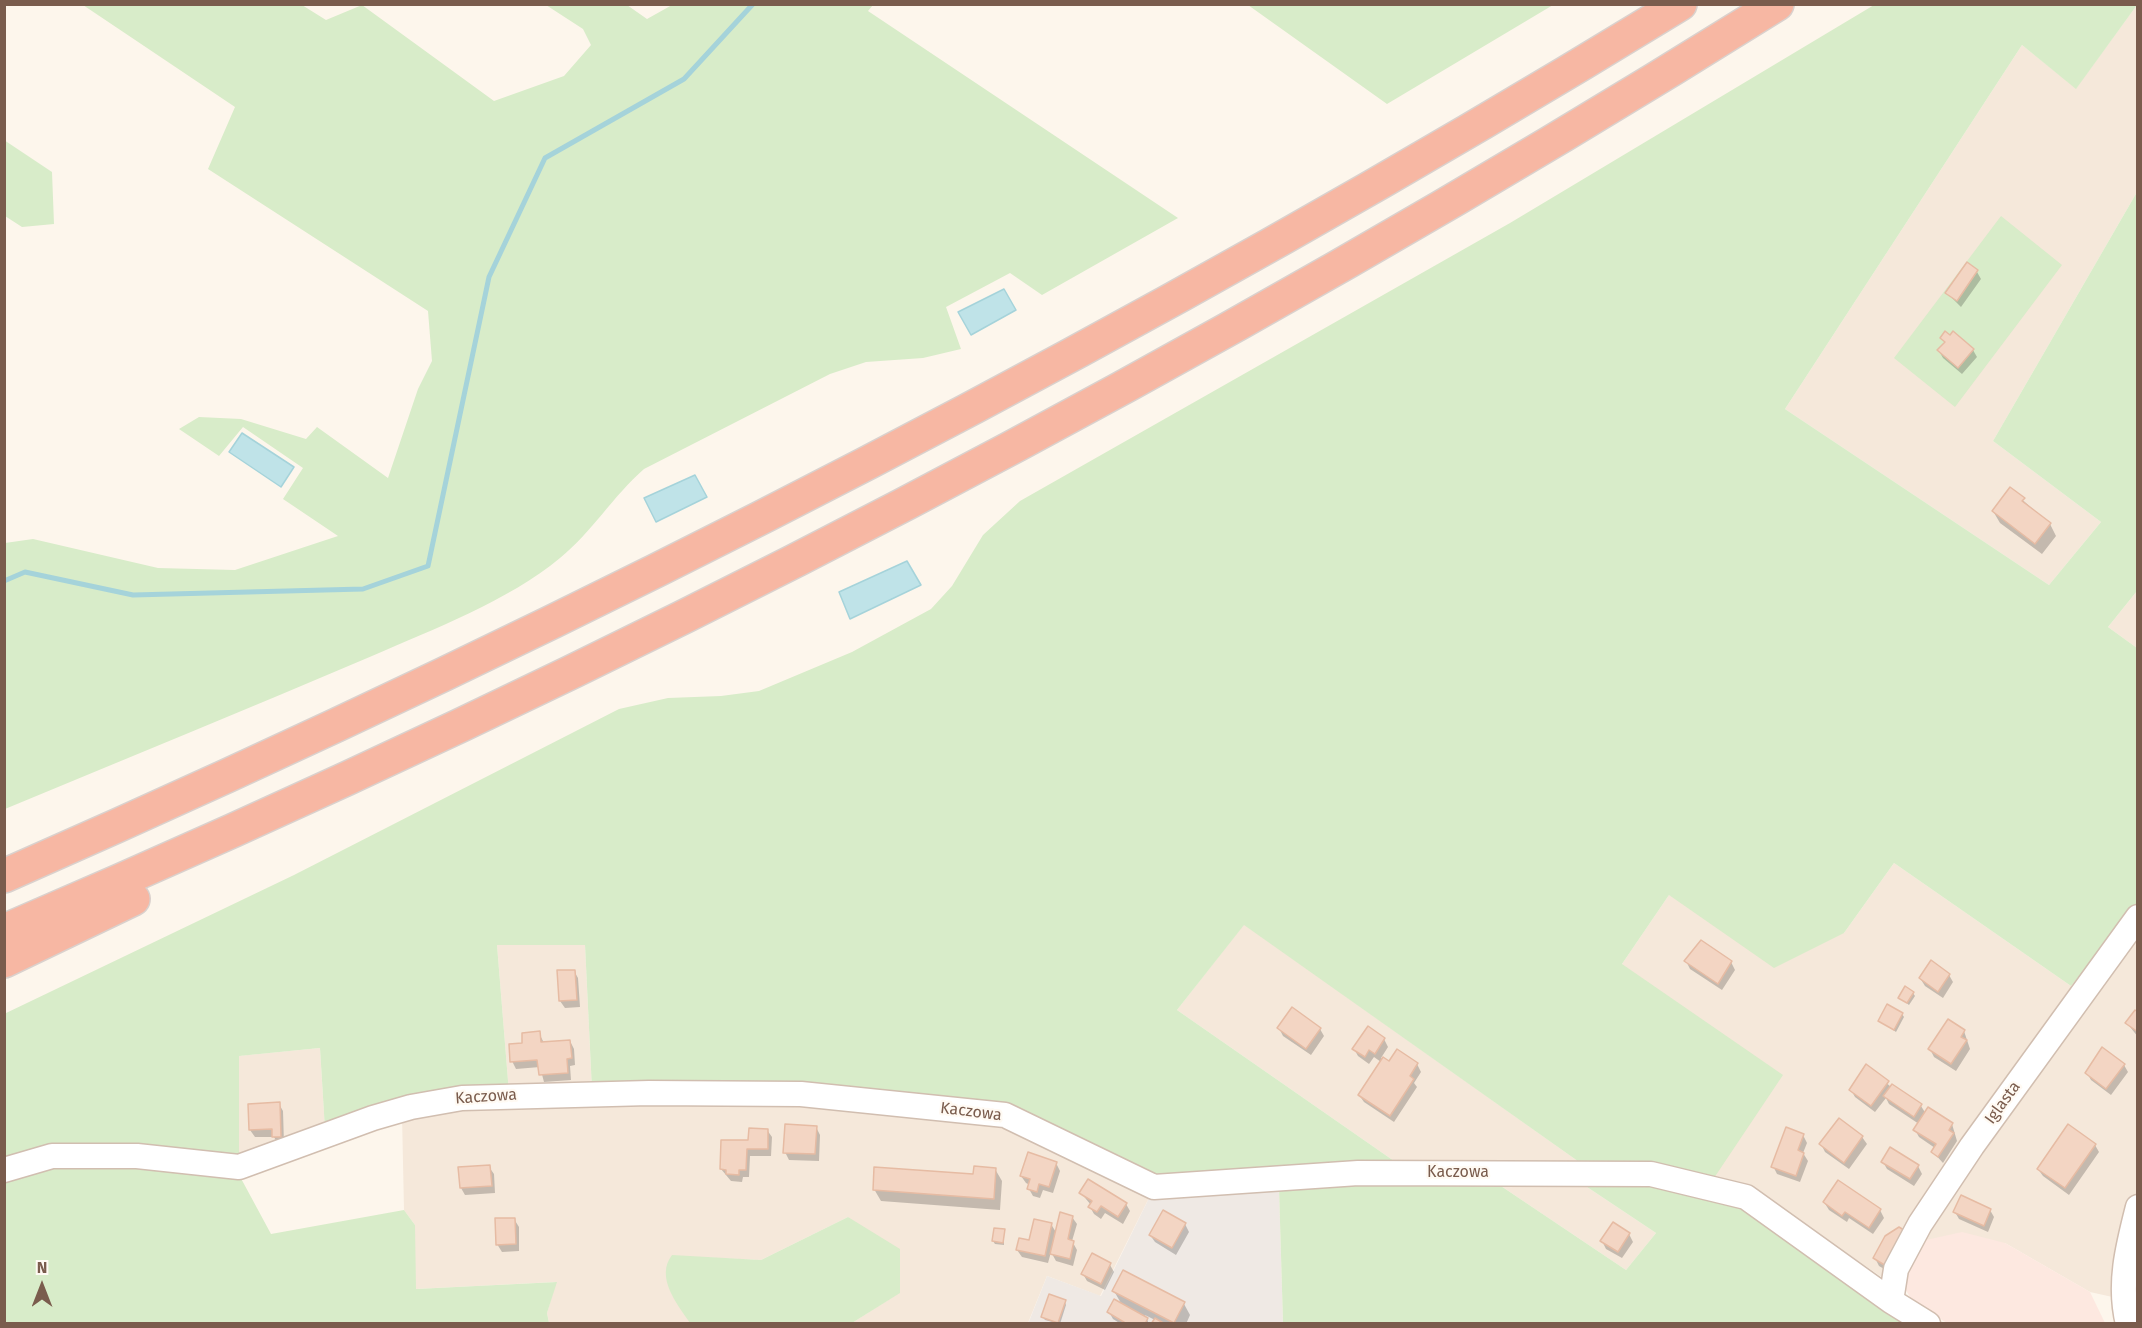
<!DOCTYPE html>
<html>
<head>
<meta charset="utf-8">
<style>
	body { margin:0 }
	#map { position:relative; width:2142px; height:1328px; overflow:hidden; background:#fdf6ec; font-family:"Fira Sans",sans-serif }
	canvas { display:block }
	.frame { position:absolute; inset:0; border:6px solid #7a5c4d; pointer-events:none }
	.north { position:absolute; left:12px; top:1256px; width:60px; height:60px; -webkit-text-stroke:4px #fffaf3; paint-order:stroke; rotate:0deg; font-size:16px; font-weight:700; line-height:24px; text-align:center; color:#7a5c4d }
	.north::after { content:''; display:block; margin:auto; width:21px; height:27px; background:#7a5c4d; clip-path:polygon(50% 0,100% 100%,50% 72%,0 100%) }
</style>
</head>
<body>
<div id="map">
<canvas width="2142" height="1328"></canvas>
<div class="frame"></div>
<div class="north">N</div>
</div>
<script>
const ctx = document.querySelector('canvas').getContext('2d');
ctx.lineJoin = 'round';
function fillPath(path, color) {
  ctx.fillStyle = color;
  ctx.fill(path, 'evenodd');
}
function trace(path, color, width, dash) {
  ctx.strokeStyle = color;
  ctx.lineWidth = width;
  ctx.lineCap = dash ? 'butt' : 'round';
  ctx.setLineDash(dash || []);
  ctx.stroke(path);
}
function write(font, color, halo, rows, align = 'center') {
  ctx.font = font + ' "Fira Sans",sans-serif';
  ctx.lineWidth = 4.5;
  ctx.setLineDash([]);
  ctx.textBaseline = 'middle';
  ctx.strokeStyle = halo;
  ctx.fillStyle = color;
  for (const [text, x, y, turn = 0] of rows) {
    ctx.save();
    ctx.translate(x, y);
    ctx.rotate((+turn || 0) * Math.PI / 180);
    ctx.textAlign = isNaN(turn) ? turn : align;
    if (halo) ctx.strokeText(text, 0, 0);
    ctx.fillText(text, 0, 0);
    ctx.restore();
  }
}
fillPath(new Path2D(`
	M 2137,5 L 2137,192 L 1993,441 L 2101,522 L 2049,585 L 1785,409 L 2022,45 L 2076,88 Z
	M 2137,591 L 2137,648 L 2108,627 Z
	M 1894,863 L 2071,986 L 2082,1005 L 2137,929 L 2138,1184 L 2117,1298 L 2090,1292 L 2005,1243 L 1904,1287 L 1886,1280 L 1753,1189 L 1714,1178 L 1622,964 L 1669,895 L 1844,933 Z
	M 1244,924 L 1589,1169 L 1407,1170 L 1177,1010 Z
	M 497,945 L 585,945 L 592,1090 L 509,1093 Z
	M 320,1048 L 325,1130 L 239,1162 L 238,1056 Z
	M 800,1100 L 1004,1124 L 1152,1192 L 1100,1296 L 1047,1276 L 1028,1323 L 852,1323 L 899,1293 L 848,1217 L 761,1260 L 672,1256 L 694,1323 L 549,1323 L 547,1313 L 556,1282 L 415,1289 L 415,1225 L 404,1210 L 402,1115 L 457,1107 Z
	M 1492,1180 L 1578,1181 L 1656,1233 L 1626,1270 Z`), '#f5e8da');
fillPath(new Path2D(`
	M 1962,1232 L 2005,1243 L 2090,1292 L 2105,1323 L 1947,1323 L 1913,1302 L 1904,1287 L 1917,1242 Z`), '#fde8e0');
fillPath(new Path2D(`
	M 1279,1188 L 1283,1323 L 1028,1324 L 1047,1276 L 1101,1296 L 1152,1192 Z`), '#efe9e4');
fillPath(new Path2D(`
	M 83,5 L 302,5 L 326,20 L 362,5 L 494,101 L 564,76 L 591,45 L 583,29 L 546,5 L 627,5 L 647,19 L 672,5 L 873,5 L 868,11 L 1178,218 L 1042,295 L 1010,273 L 946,307 L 961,349 L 923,358 L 866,362 L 830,374 L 644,469 C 613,496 592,532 560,558 C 508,601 434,629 372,656 C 250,708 127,758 5,809 L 5,543 L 33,539 L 158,568 L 235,570 L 338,536 L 283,499 L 303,468 L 243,427 L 219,456 L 179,429 L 199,417 L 241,419 L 306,439 L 317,427 L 388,478 L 418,389 L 432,361 L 428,311 L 208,169 L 235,107 Z
	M 1248,5 L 1553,5 L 1387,104 Z
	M 1874,5 L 2137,5 L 2076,89 L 2022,45 L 1785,409 L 2049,585 L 2101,522 L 1993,441 L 2137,192 L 2137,591 L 2108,627 L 2137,648 L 2137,906 L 2071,986 L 1894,863 L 1844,933 L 1774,968 L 1669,895 L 1622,964 L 1783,1075 L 1714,1178 L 1589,1169 L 1244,925 L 1177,1010 L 1407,1170 L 1155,1181 L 1009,1110 L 592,1090 L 585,945 L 497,945 L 509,1093 L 325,1130 L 320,1048 L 239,1056 L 239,1162 L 5,1163 L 4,1014 L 294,875 L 619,709 L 668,698 L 721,696 L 759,691 L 852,652 L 931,609 L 952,586 L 983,535 L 1020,501 L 1510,223 Z
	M 4,140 L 52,172 L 54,224 L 22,227 L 5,216 Z
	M 2001,216 L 2062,265 L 1955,407 L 1894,358 Z
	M 136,1163 L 237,1171 L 271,1234 L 404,1210 L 415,1225 L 416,1289 L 557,1282 L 547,1313 L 549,1323 L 5,1324 L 5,1179 L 50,1166 Z
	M 1492,1180 L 1626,1270 L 1656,1233 L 1578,1181 L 1650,1181 L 1743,1202 L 1907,1323 L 1283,1323 L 1279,1188 Z
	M 848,1217 L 900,1249 L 900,1293 L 852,1323 L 690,1323 C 677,1304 655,1277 672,1255 L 761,1260 Z`), '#d8ecc9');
const water = new Path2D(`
	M 1004,289 L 1016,310 L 971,335 L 958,312 Z
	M 242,433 L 294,467 L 281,487 L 229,452 Z
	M 695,475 L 707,497 L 656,522 L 644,498 Z
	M 907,561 L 921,585 L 850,619 L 839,592 Z`);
fillPath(water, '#bfe3e8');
trace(water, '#a5d3da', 1.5);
fillPath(new Path2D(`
	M 1967,265 L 1977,272 L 1981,279 L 1961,307 L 1947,293 Z
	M 1942,338 L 1973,350 L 1977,357 L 1962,374 L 1943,358 L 1939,351 L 1945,343 Z
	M 2010,489 L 2050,524 L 2056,536 L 2042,554 L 2000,523 L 1993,511 Z
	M 1686,961 L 1731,962 L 1735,970 L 1722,990 L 1690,969 Z
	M 574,971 L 578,978 L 580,1007 L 565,1008 L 560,1001 Z
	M 1949,975 L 1953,982 L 1943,998 L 1925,986 L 1920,978 Z
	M 1913,993 L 1915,996 L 1909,1005 L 1900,998 Z
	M 2138,1013 L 2138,1037 L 2127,1023 Z
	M 1902,1014 L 1904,1017 L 1896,1032 L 1880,1021 Z
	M 1279,1028 L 1320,1029 L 1324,1036 L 1311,1055 L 1283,1036 Z
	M 1964,1031 L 1970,1049 L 1956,1071 L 1934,1057 L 1930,1049 Z
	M 539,1033 L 544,1043 L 570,1041 L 574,1049 L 575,1065 L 570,1066 L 571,1080 L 544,1082 L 540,1067 L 516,1069 L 512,1061 L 524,1044 Z
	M 1384,1039 L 1388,1047 L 1381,1058 L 1389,1063 L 1417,1064 L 1421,1072 L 1414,1083 L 1417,1087 L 1394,1122 L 1364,1102 L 1359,1095 L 1381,1062 L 1374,1057 L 1369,1064 L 1358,1056 L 1354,1049 Z
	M 2124,1065 L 2128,1072 L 2111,1095 L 2091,1080 L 2087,1073 Z
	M 1867,1066 L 1891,1087 L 1921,1106 L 1926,1114 L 1952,1124 L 1957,1141 L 1943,1163 L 1933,1152 L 1935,1148 L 1919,1137 L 1915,1130 L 1919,1124 L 1889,1104 L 1886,1098 L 1875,1112 L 1855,1097 L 1851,1090 Z
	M 279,1104 L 283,1111 L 284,1144 L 278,1144 L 274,1137 L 255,1137 L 250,1130 Z
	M 1839,1120 L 1862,1137 L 1867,1144 L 1849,1169 L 1825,1152 L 1821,1144 Z
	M 816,1127 L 820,1135 L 819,1161 L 789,1160 L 785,1152 Z
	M 767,1130 L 772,1137 L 771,1156 L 750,1156 L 749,1177 L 743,1177 L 742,1182 L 731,1181 L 721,1169 L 750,1142 Z
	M 1803,1135 L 1807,1143 L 1803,1153 L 1808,1161 L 1800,1182 L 1777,1174 L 1773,1166 Z
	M 2095,1145 L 2099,1152 L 2069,1195 L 2043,1176 L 2038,1169 Z
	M 1883,1162 L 1918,1166 L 1922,1174 L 1914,1186 L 1887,1169 Z
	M 1056,1163 L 1060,1171 L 1053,1193 L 1043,1190 L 1040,1198 L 1033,1196 L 1029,1189 L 1030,1185 L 1026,1183 L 1021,1176 Z
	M 489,1167 L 494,1174 L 495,1193 L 465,1195 L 461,1188 Z
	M 995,1169 L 1002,1181 L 1000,1210 L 881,1201 L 874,1189 L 975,1176 Z
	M 1838,1182 L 1880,1210 L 1884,1218 L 1873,1234 L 1849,1218 L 1847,1222 L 1829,1210 L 1824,1202 Z
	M 1081,1193 L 1126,1204 L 1130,1211 L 1123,1224 L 1105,1213 L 1101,1219 L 1094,1214 L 1090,1207 L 1091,1205 Z
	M 1990,1210 L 1994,1217 L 1988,1232 L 1959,1219 L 1955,1212 Z
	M 1164,1212 L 1185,1224 L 1189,1232 L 1176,1255 L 1155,1242 L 1150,1235 Z
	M 1072,1217 L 1077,1224 L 1072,1241 L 1077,1250 L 1073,1266 L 1056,1261 L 1051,1252 L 1048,1263 L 1022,1257 L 1017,1250 L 1051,1224 L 1057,1234 Z
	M 514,1219 L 519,1227 L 519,1251 L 502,1252 L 497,1244 Z
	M 1004,1231 L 1004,1245 L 995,1244 L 993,1241 Z
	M 1629,1234 L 1633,1242 L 1622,1258 L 1606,1249 L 1602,1241 Z
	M 1886,1237 L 1891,1273 L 1879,1266 L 1875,1258 Z
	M 1110,1265 L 1114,1272 L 1105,1290 L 1087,1281 L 1083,1274 Z
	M 1114,1291 L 1184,1304 L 1190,1315 L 1186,1324 L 1153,1324 L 1155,1320 L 1145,1315 L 1149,1324 L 1121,1324 L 1113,1319 L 1109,1312 L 1122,1305 Z
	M 1065,1302 L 1066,1305 L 1060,1324 L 1045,1320 L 1043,1317 Z`), '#0003');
trace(new Path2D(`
	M 4,581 L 25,572 L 133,595 L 363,589 L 428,566 L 489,277 L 545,158 L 684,79 L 753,4`), '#a5d3da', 5);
const building = new Path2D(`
	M 1967,262 L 1978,270 L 1957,301 L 1945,293 Z
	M 1945,331 L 1950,335 L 1953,331 L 1974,349 L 1958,368 L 1937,350 L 1945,342 L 1940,338 Z
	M 2010,487 L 2025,498 L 2022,501 L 2051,523 L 2035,544 L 1992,511 Z
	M 1701,940 L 1732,961 L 1718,984 L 1684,961 Z
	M 1931,960 L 1950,974 L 1938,992 L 1919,978 Z
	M 557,970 L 575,970 L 577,1000 L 559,1001 Z
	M 1905,986 L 1914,992 L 1907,1003 L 1898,998 Z
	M 1887,1004 L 1903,1013 L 1894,1030 L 1878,1021 Z
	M 1292,1007 L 1321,1028 L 1306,1049 L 1277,1028 Z
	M 2135,1010 L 2138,1012 L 2138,1032 L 2125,1023 Z
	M 1948,1019 L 1965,1030 L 1961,1037 L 1967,1040 L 1951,1064 L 1928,1049 Z
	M 1368,1026 L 1385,1038 L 1375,1054 L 1369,1050 L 1365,1057 L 1352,1049 Z
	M 540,1031 L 541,1042 L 570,1040 L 572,1058 L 567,1059 L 568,1073 L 539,1075 L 537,1060 L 510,1062 L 509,1044 L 522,1043 L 522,1033 Z
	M 2102,1047 L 2125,1064 L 2106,1089 L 2085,1073 Z
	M 1397,1049 L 1418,1063 L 1410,1076 L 1414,1079 L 1390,1116 L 1358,1095 L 1383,1057 L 1389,1061 Z
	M 1866,1064 L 1889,1081 L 1871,1106 L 1849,1090 Z
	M 1892,1084 L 1922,1104 L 1914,1117 L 1883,1096 Z
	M 280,1102 L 281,1137 L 272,1137 L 272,1129 L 249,1130 L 248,1104 Z
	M 1928,1107 L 1953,1123 L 1949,1130 L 1954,1133 L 1938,1157 L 1931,1152 L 1936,1144 L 1913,1130 Z
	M 1839,1118 L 1863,1136 L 1844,1163 L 1819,1144 Z
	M 785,1124 L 817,1126 L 815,1154 L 783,1153 Z
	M 2068,1124 L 2096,1144 L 2065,1188 L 2037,1169 Z
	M 1786,1127 L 1804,1134 L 1798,1150 L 1804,1153 L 1796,1176 L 1771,1167 Z
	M 749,1128 L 768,1129 L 768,1149 L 747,1149 L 746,1170 L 739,1170 L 739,1175 L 726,1174 L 726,1170 L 720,1169 L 721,1140 L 748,1140 Z
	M 1890,1147 L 1919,1165 L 1910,1179 L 1881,1162 Z
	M 1028,1152 L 1057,1162 L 1049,1187 L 1039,1184 L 1037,1192 L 1027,1189 L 1030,1179 L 1020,1176 Z
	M 490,1165 L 492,1186 L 460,1188 L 458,1167 Z
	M 974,1166 L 996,1168 L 994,1199 L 873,1190 L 874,1167 L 973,1174 Z
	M 1088,1179 L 1127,1203 L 1118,1217 L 1101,1206 L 1097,1212 L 1088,1207 L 1092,1201 L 1079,1193 Z
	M 1838,1180 L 1881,1209 L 1869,1228 L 1845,1212 L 1842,1216 L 1823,1202 Z
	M 1961,1195 L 1991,1209 L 1984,1226 L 1953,1212 Z
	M 1163,1210 L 1186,1223 L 1172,1248 L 1149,1235 Z
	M 1060,1212 L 1073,1216 L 1068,1239 L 1074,1241 L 1070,1259 L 1050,1254 Z
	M 495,1218 L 515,1218 L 516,1244 L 496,1245 Z
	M 1034,1219 L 1052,1223 L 1045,1256 L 1016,1250 L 1019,1238 L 1029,1240 Z
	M 1613,1222 L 1630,1233 L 1618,1252 L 1600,1241 Z
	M 1899,1227 L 1907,1232 L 1886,1266 L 1873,1258 L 1885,1236 Z
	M 994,1228 L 1005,1229 L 1003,1243 L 992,1241 Z
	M 1092,1253 L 1111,1263 L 1101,1284 L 1081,1274 Z
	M 1123,1270 L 1185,1302 L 1174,1323 L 1112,1291 Z
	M 1049,1294 L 1066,1300 L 1058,1323 L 1041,1317 Z
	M 1114,1299 L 1148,1318 L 1145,1324 L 1127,1324 L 1107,1312 Z
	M 1155,1318 L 1165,1324 L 1151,1324 Z`);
fillPath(building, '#f3d5c3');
trace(building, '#e6bba3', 1.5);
const minor = new Path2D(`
	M 4,1170 L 52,1156 L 137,1156 L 239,1167 L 373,1118 L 411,1107 L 462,1098 L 649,1093 L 801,1094 L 1005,1115 L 1154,1187 L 1358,1173 L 1651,1174 L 1746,1197 L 1891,1301 L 1928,1324
	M 1891,1301 L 1896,1269 L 1920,1224 L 1972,1146 L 2138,917
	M 2128,1324 C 2118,1284 2128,1246 2138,1207`);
const highway = new Path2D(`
	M 4,876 C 582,622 1142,334 1680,4
	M 4,931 C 617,669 1212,358 1777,4
	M 4,961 L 133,899`);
trace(minor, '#d1beb0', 27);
trace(highway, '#dad1cd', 36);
trace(minor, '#fff', 24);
trace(highway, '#f7b7a3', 33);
write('16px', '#7a5c4d', '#fffaf3', [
	["Kaczowa",486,1097,-4],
	["Iglasta",2003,1103,-54],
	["Kaczowa",971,1112,7],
	["Kaczowa",1458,1173]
]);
</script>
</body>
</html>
